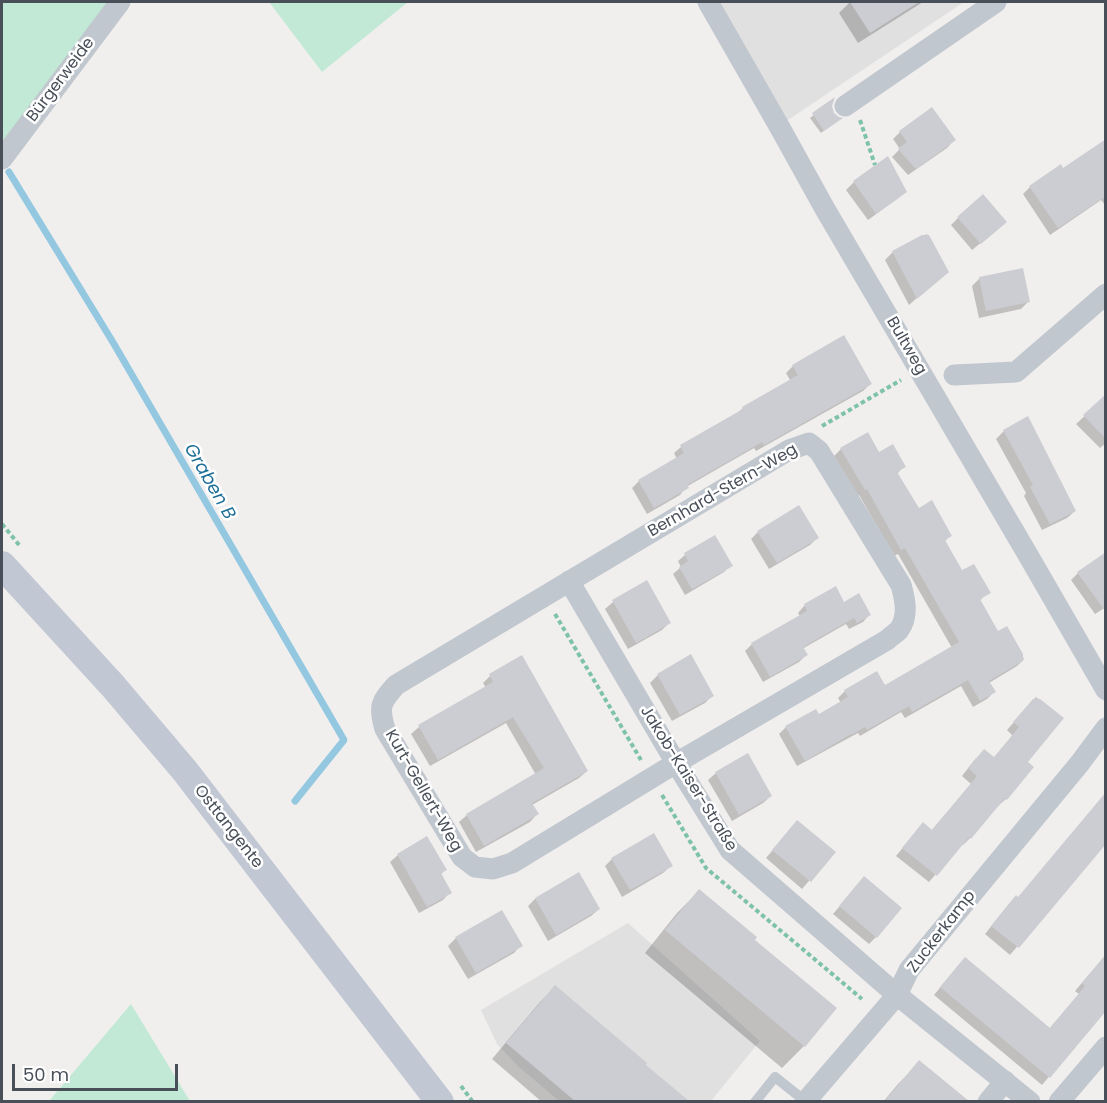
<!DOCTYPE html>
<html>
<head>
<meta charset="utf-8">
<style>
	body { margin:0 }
	#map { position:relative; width:1107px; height:1103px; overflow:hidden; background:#f1efee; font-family:Poppins,sans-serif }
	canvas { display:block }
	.frame { position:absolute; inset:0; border:3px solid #494f59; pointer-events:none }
	.scale { position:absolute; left:12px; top:1064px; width:166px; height:27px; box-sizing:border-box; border:3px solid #494f59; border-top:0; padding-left:8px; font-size:18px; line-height:21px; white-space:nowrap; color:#494f59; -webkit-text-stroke:4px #fff; paint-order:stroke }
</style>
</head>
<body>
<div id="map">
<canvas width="1107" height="1103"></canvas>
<div class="frame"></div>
<div class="scale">50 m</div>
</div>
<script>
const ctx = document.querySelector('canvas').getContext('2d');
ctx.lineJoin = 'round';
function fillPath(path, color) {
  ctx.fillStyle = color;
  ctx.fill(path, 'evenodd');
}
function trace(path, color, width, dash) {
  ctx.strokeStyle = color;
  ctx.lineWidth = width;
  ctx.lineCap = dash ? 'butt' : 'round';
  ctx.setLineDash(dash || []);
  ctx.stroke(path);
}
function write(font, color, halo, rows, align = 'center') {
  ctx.font = font + ' Poppins,sans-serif';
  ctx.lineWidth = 5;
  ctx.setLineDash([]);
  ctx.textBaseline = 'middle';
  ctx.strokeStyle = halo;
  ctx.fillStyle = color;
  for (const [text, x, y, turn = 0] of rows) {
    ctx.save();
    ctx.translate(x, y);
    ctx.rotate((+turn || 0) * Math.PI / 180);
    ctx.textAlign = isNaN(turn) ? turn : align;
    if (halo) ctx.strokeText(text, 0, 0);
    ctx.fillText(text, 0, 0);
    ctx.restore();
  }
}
fillPath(new Path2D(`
	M 708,2 L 964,2 L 779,126 Z
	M 628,923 L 760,1041 L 711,1101 L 559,1101 L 519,1067 L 497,1044 L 481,1010 Z`), '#e1e0e0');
fillPath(new Path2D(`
	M 2,2 L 120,2 L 2,159 Z
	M 269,2 L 408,2 L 322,72 Z
	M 131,1004 L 190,1101 L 49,1101 Z`), '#c2e9d6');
fillPath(new Path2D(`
	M 850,2 L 923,2 L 858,43 L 839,13 Z
	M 832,101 L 831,106 L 837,121 L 821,133 L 810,118 Z
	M 900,132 L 954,140 L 947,148 L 908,175 L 892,157 L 900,149 L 893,139 Z
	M 1106,141 L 1106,204 L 1105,205 L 1101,200 L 1050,235 L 1023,194 L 1030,187 L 1063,170 Z
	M 887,158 L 905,192 L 897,199 L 868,220 L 846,190 L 854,182 Z
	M 958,218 L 998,229 L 972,250 L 951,225 Z
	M 927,234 L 947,271 L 909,305 L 885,260 L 893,252 Z
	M 980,278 L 1029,301 L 1021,309 L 979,318 L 972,286 Z
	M 793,366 L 870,384 L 863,391 L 756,451 L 754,448 L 686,487 L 680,495 L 647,514 L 632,488 L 639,481 L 677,459 L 674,453 L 681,447 L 735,415 L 743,408 L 790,380 L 786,373 Z
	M 1106,396 L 1106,443 L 1100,448 L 1076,424 Z
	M 1028,418 L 1075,511 L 1067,518 L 1042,530 L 1024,496 L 1026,493 L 996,439 L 1004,431 Z
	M 841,449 L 879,454 L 904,466 L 897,474 L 918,510 L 950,536 L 944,542 L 961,572 L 989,592 L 979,601 L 997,633 L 1006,628 L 1024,659 L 1017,666 L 989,683 L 994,692 L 987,699 L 973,707 L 961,686 L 905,718 L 901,712 L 860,736 L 858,733 L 797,766 L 779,734 L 786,727 L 818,716 L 841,703 L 838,698 L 845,691 L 884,687 L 952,648 L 898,554 L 894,556 L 859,495 L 857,496 L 834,456 Z
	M 758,532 L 817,538 L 810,545 L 769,569 L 751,539 Z
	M 715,537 L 731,565 L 724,572 L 685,595 L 673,574 L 681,567 L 678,561 L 685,555 Z
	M 1078,573 L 1106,607 L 1095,614 L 1071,580 Z
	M 646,582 L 670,622 L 662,630 L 628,649 L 605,609 L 613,602 Z
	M 835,588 L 844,604 L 869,615 L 863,622 L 849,629 L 846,624 L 802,649 L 806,655 L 799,662 L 763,682 L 745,651 L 752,644 L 800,616 L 798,613 L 804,606 Z
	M 690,656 L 713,695 L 705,703 L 672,721 L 650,683 L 658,675 Z
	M 490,676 L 587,771 L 579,778 L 532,805 L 537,814 L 530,822 L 476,852 L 459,822 L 467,815 L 536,775 L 506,723 L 430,766 L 411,734 L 419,727 L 486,688 L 483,683 Z
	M 1036,697 L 1062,719 L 1026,763 L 1032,768 L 1006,799 L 998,806 L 997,805 L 970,838 L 963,845 L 962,844 L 929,882 L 896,856 L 916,832 L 931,831 L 971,784 L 962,776 L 976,758 L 993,759 L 1013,736 L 1007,730 Z
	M 716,773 L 771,796 L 763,803 L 732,821 L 708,780 Z
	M 790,830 L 834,852 L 802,889 L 766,858 Z
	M 1106,842 L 1010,955 L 985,934 L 1009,904 Z
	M 398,855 L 445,870 L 440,875 L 450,892 L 443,900 L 419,913 L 390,862 Z
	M 612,859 L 671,866 L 663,873 L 622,897 L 605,866 Z
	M 578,874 L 599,909 L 591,916 L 548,941 L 528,906 L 535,899 Z
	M 857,886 L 876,937 L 869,944 L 833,914 Z
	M 699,891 L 753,940 L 804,1046 L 782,1068 L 645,953 L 677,913 Z
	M 456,938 L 521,945 L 514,953 L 468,979 L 448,946 Z
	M 1103,958 L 1106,1009 L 1042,1085 L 934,995 L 958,966 L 1049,1029 L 1079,994 L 1075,991 Z
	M 555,987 L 644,1065 L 687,1102 L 542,1102 L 492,1059 L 540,1002 Z
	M 920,1062 L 957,1093 L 950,1102 L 883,1102 L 898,1084 Z`), '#0003');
trace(new Path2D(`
	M 9,172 L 114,344 L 344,740 L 295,801`), '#94c8e1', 7);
fillPath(new Path2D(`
	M 850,2 L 919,2 L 870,33 Z
	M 835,97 L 832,106 L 834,113 L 839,117 L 843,118 L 824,131 L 812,113 Z
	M 932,107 L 956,140 L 916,169 L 898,149 L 907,142 L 899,131 Z
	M 1106,139 L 1106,196 L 1058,228 L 1029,186 L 1061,164 L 1063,168 Z
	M 888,156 L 907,192 L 876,214 L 853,181 Z
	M 983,194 L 1007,222 L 981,244 L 957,217 Z
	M 922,235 L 929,235 L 949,272 L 917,299 L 892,251 Z
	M 1023,268 L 1030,302 L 986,311 L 979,277 Z
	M 844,335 L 872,384 L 764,445 L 762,442 L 687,485 L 689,488 L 654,508 L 638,480 L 684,453 L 680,445 L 743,409 L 742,407 L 798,375 L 792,365 Z
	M 1106,394 L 1106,439 L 1083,415 Z
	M 1028,416 L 1076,511 L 1050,524 L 1030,487 L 1033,485 L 1003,430 Z
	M 868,432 L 879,452 L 893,444 L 906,467 L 897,472 L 919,508 L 932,500 L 952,536 L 945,540 L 962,570 L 974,564 L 991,593 L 980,599 L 998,631 L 1007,626 L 1023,654 L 1023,661 L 989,681 L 996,692 L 980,701 L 968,680 L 912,712 L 909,706 L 867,730 L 865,727 L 851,735 L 851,734 L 805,761 L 785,726 L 816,709 L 819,714 L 848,697 L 844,690 L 877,671 L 885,685 L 959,642 L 905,548 L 901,550 L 867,489 L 865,490 L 840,448 Z
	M 799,505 L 819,538 L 777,563 L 757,531 Z
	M 715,535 L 733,566 L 692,589 L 679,567 L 688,561 L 684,553 Z
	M 1106,552 L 1106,612 L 1077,572 Z
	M 647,580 L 671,623 L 636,643 L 612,600 Z
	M 836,586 L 844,602 L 859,593 L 871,615 L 857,623 L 854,618 L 803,647 L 808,655 L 770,677 L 751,643 L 807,611 L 804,604 Z
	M 691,654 L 714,696 L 680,715 L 657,674 Z
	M 522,655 L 588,771 L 532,803 L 539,814 L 484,846 L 466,814 L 544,768 L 513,717 L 438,760 L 418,725 L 493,682 L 489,674 Z
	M 1033,699 L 1040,699 L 1064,718 L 1028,762 L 1034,767 L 1007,800 L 1005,798 L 971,839 L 969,837 L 937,876 L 902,848 L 923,822 L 932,830 L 977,776 L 968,768 L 984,749 L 994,757 L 1019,727 L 1013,722 Z
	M 748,753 L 772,796 L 739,815 L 715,772 Z
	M 1106,792 L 1106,844 L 1019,948 L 991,926 L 1016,895 L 1018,897 Z
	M 797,820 L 836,852 L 811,882 L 772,850 Z
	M 654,833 L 673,866 L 630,890 L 611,858 Z
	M 427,836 L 447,870 L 441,873 L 452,893 L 427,907 L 397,854 Z
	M 579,872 L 600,909 L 556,935 L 535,898 Z
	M 864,876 L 902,908 L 877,938 L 839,906 Z
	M 699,889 L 757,937 L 755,940 L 837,1008 L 805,1047 L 665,930 Z
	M 502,910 L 523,946 L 476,973 L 455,937 Z
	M 1106,954 L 1106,1011 L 1050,1078 L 940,987 L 965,957 L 1050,1028 L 1085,986 L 1082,983 Z
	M 555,985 L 647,1063 L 646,1065 L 689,1101 L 575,1101 L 506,1043 Z
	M 919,1060 L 969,1101 L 885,1101 Z`), '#cccdd2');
trace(new Path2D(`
	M 860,120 L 875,165
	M 822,426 L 901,380
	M 2,524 L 20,546
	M 555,614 L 641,760
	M 662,795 L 706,868 L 862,999
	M 461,1086 L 473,1102`), '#7ec3a9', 4, [4.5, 3]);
trace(new Path2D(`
	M 755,1102 L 775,1077 L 805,1101`), '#c1c7ce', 10);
trace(new Path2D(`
	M 708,2 L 779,126 L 825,209 L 1028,555 L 1106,690
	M 845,106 L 996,2
	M 2,159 L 120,2
	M 954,375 L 1016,372 L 1106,294
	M 809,443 L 819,451 L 901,585 C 905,599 909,616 899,630 C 896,633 890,637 887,640 L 676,763 L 512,863 L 493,869 L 475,867 L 462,857 L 385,729 C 378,706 381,702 396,685 L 789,450 Z
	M 569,581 L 676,763 L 730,850 L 897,995 L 1030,1102
	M 805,1102 L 897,995 L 909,970 L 1080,763 L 1106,728
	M 988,1102 L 1005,1081
	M 1059,1102 L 1106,1047`), '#c1c7ce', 21);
trace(new Path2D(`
	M 2,565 L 113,686 L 185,771 L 440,1102`), '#c1c8d3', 28);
write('16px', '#494f59', '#fff', [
	["Bürgerweide",61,80,-53],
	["Bultweg",906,346,60],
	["Bernhard-Stern-Weg",723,491,-30],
	["Jakob-Kaiser-Straße",688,779,58],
	["Kurt-Gellert-Weg",423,791,60],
	["Osttangente",228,827,52],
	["Zuckerkamp",942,932,-52]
]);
write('italic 18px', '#1e6f97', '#fff', [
	["Graben B",209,482,60]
]);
</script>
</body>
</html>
